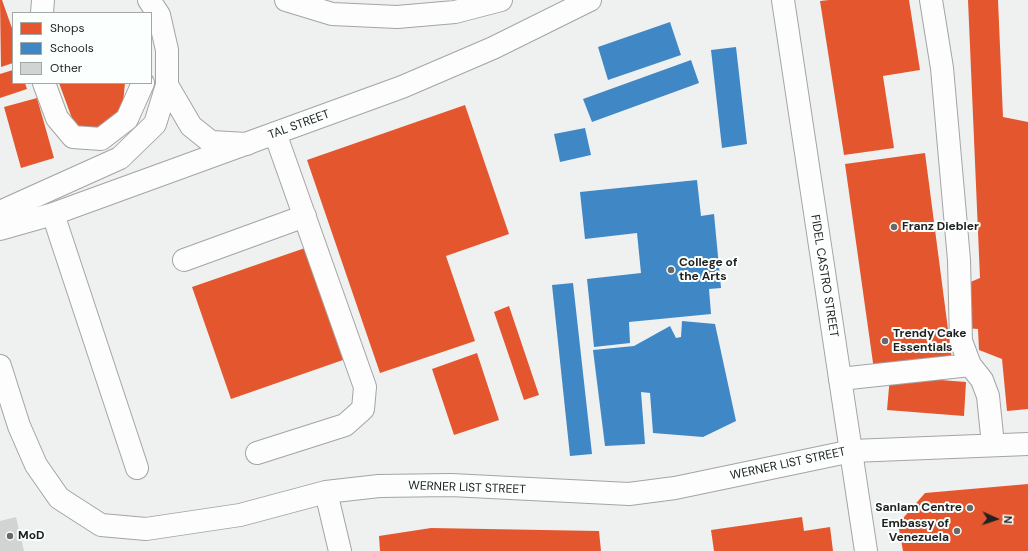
<!DOCTYPE html>
<html>
<head>
<meta charset="utf-8">
<style>
	body { margin:0 }
	#map { position:relative; width:1028px; height:551px; overflow:hidden; background:#eff0f0; font-family:"DM Sans",sans-serif }
	canvas { display:block }
	.legend { position:absolute; left:12px; top:12px; width:140px; height:72px; box-sizing:border-box; background:#fbfffd; border:1px solid #a3a7a5; margin:0; padding:5px 7px; list-style:none; font-size:12px; color:#202221 }
	.legend li { display:flex; align-items:center; gap:8px; height:20px }
	.legend b { width:20px; border:1px solid #a3a7a5 }
	.north { position:absolute; left:976px; top:499px; width:40px; height:40px; -webkit-text-stroke:3px #fbfffd; paint-order:stroke; rotate:93deg; font-size:11px; font-weight:700; line-height:16px; text-align:center; color:#202221 }
	.north::after { content:''; display:block; margin:auto; width:14px; height:18px; background:#202221; clip-path:polygon(50% 0,100% 100%,50% 72%,0 100%) }
</style>
</head>
<body>
<div id="map">
<canvas width="1028" height="551"></canvas>
<ul class="legend">
<li><b style="height:11px;background:#e4572e"></b>Shops</li>
<li><b style="height:11px;background:#3f88c5"></b>Schools</li>
<li><b style="height:11px;background:#d2d3d3"></b>Other</li>
</ul>
<div class="north">N</div>
</div>
<script>
const ctx = document.querySelector('canvas').getContext('2d');
ctx.lineJoin = 'round';
function fillPath(path, color) {
  ctx.fillStyle = color;
  ctx.fill(path, 'evenodd');
}
function trace(path, color, width, dash) {
  ctx.strokeStyle = color;
  ctx.lineWidth = width;
  ctx.lineCap = dash ? 'butt' : 'round';
  ctx.setLineDash(dash || []);
  ctx.stroke(path);
}
function write(font, color, halo, rows, align = 'center') {
  ctx.font = font + ' "DM Sans",sans-serif';
  ctx.lineWidth = 4;
  ctx.setLineDash([]);
  ctx.textBaseline = 'middle';
  ctx.strokeStyle = halo;
  ctx.fillStyle = color;
  for (const [text, x, y, turn = 0] of rows) {
    ctx.save();
    ctx.translate(x, y);
    ctx.rotate((+turn || 0) * Math.PI / 180);
    ctx.textAlign = isNaN(turn) ? turn : align;
    if (halo) ctx.strokeText(text, 0, 0);
    ctx.fillText(text, 0, 0);
    ctx.restore();
  }
}
fillPath(new Path2D(`
	M 0,0 L 2,0 L 13,31 L 13,63 L 1,67 Z
	M 829,0 L 909,0 L 920,70 L 883,76 L 894,148 L 844,155 L 820,1 Z
	M 968,0 L 998,0 L 1003,117 L 1028,122 L 1028,409 L 1007,411 L 1002,359 L 979,350 L 978,329 L 964,328 L 968,283 L 980,278 Z
	M 13,70 L 13,83 L 25,83 L 27,89 L 0,98 L 0,74 Z
	M 59,83 L 125,83 L 122,113 L 95,135 L 77,132 Z
	M 37,98 L 54,158 L 21,168 L 4,107 Z
	M 465,105 L 509,234 L 446,256 L 475,341 L 380,373 L 307,160 Z
	M 925,153 L 952,360 L 874,370 L 845,164 Z
	M 305,248 L 343,360 L 231,399 L 192,287 Z
	M 509,306 L 539,395 L 524,400 L 494,312 Z
	M 477,353 L 499,420 L 454,435 L 432,369 Z
	M 890,376 L 966,382 L 964,416 L 887,410 Z
	M 1028,484 L 1028,551 L 903,551 L 898,524 L 925,493 Z
	M 802,517 L 804,531 L 830,527 L 833,551 L 714,551 L 711,530 Z
	M 431,528 L 599,531 L 601,551 L 380,551 L 379,536 Z`), '#e4572e');
fillPath(new Path2D(`
	M 670,22 L 681,55 L 608,80 L 598,47 Z
	M 736,47 L 747,144 L 722,148 L 711,50 Z
	M 691,60 L 699,83 L 592,122 L 583,99 Z
	M 585,128 L 591,155 L 560,162 L 554,134 Z
	M 697,180 L 701,216 L 714,214 L 721,288 L 709,289 L 711,314 L 629,322 L 630,343 L 594,347 L 587,279 L 641,273 L 637,233 L 585,239 L 580,192 Z
	M 573,283 L 592,454 L 570,456 L 552,285 Z
	M 682,321 L 715,324 L 736,421 L 703,437 L 653,433 L 650,393 L 641,392 L 645,444 L 605,446 L 593,350 L 634,346 L 670,326 L 676,338 L 681,337 Z`), '#3f88c5');
fillPath(new Path2D(`
	M 16,517 L 24,551 L 0,551 L 0,521 Z`), '#d2d3d3');
const minor = new Path2D(`
	M 286,0 L 332,14 L 397,17 L 455,12 L 501,0
	M 931,0 L 942,68 L 959,260 L 961,341 L 970,365 L 982,380 L 988,396 L 993,445
	M 42,13 L 43,0
	M 44,83 L 57,118 L 73,137 L 101,139 L 127,119 L 143,83
	M 53,214 L 137,468
	M 0,229 L 53,214 L 402,87 L 493,48 L 590,0
	M 184,260 L 305,216
	M 0,366 L 19,426 L 36,465 L 59,498 L 101,525 L 146,529 L 240,515 L 326,492 L 379,486 L 451,485 L 629,494 L 675,488 L 852,451 L 1028,444
	M 840,379 L 970,365
	M 257,453 L 345,425 L 363,409 L 365,387 L 275,133
	M 326,492 L 340,551`);
const major = new Path2D(`
	M 783,0 L 866,551
	M 167,85 L 191,126 L 211,142 L 247,144
	M 0,212 L 120,158 L 155,124 L 167,85 L 167,50 L 159,15 L 149,0`);
trace(minor, '#a3a4a4', 24);
trace(major, '#a3a4a4', 24);
trace(minor, '#fdfdfd', 22);
trace(major, '#fdfdfd', 22);
for (const [x, y, r, color] of [
	[894,227,4,"#686a69"],
	[671,270,4,"#686a69"],
	[885,341,4,"#686a69"],
	[970,508,4,"#686a69"],
	[957,531,4,"#686a69"],
	[10,536,4,"#686a69"]
]) {
  const dot = new Path2D();
  dot.arc(x, y, r, 0, 2 * Math.PI);
  ctx.fillStyle = color;
  ctx.fill(dot);
  trace(dot, '#fbfffd', 1.5);
}
write('12px', '#202221', '#fbfffd', [
	["TAL STREET",299,125,-20],
	["FIDEL CASTRO STREET",824,276,81],
	["WERNER LIST STREET",788,464,-12],
	["WERNER LIST STREET",467,488,2]
]);
write('bold 12px', '#202221', '#fbfffd', [
	["Franz Diebler",902,227],
	["College of",679,263],
	["the Arts",679,277],
	["Trendy Cake",893,334],
	["Essentials",893,348],
	["Sanlam Centre",962,508,"right"],
	["Embassy of",949,524,"right"],
	["Venezuela",949,538,"right"],
	["MoD",18,536]
], 'left');
</script>
</body>
</html>
